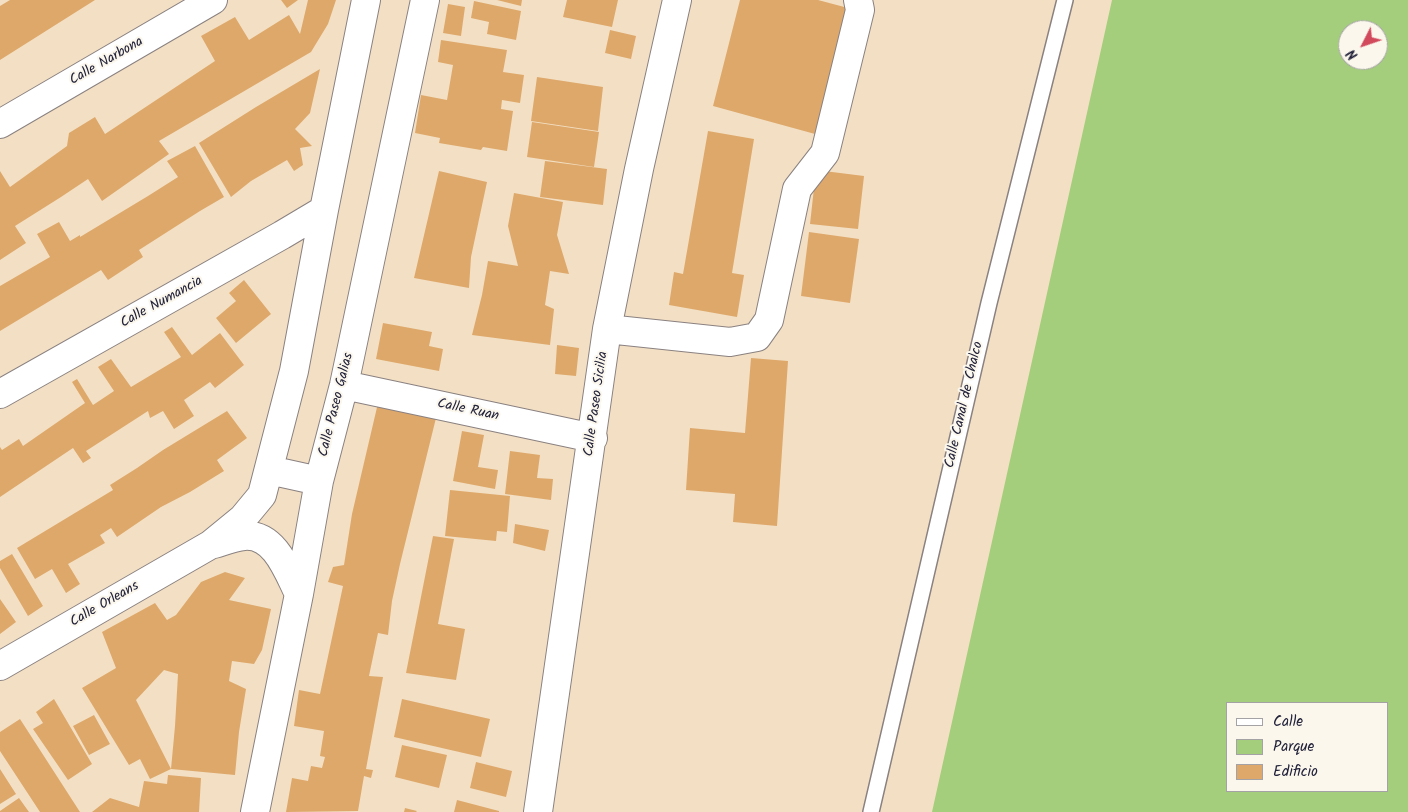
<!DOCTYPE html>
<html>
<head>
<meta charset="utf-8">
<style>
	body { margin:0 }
	#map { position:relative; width:1408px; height:812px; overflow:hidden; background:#f3e0c4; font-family:Kalam,sans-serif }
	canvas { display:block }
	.legend { position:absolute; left:1226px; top:702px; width:162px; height:90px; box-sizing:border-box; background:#fbf7ec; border:1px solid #a4a2a5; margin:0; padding:6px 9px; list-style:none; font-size:15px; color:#22223b }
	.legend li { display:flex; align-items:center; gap:10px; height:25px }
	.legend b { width:25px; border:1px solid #a4a2a5 }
	.north { position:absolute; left:1338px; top:20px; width:50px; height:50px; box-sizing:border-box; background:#fbf7ec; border:1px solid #a4a2a5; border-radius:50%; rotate:229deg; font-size:14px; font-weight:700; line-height:20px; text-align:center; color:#22223b }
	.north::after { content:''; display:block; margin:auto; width:18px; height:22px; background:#d1495b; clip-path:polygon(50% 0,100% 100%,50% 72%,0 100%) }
</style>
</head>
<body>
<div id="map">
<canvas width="1408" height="812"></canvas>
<ul class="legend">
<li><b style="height:6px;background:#fff"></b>Calle</li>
<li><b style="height:14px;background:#a4ce7b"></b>Parque</li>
<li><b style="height:14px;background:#dea86b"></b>Edificio</li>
</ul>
<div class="north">N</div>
</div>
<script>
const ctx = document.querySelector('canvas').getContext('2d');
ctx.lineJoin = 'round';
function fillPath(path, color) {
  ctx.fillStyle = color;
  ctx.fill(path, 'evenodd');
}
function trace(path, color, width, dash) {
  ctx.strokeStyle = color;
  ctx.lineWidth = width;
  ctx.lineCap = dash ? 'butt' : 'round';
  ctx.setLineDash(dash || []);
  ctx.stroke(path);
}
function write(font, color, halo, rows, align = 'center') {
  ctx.font = font + ' Kalam,sans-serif';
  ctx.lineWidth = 4;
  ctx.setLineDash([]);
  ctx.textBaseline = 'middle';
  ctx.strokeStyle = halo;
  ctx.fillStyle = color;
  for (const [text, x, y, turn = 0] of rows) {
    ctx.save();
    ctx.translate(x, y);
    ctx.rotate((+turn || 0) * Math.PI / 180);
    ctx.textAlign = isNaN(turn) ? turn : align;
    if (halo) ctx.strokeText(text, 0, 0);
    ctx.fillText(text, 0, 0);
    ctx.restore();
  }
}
fillPath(new Path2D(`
	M 1112,0 L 1408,0 L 1408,812 L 932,812 ZM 1348,30 L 1378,30 L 1378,60 L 1348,60 ZM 1227,703 L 1387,703 L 1387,791 L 1227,791 Z`), '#a4ce7b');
fillPath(new Path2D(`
	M 10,0 L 95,0 L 0,60 L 0,6 Z
	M 281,0 L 298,0 L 287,8 Z
	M 308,0 L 336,0 L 328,24 L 311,52 L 159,141 L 169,154 L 102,201 L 88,179 L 61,197 L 15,226 L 26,243 L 0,260 L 0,171 L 10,187 L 67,146 L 69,133 L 95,117 L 105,134 L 215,61 L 201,36 L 235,17 L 249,40 L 289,15 L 300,34 Z
	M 497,0 L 522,0 L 521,6 Z
	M 567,0 L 618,0 L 612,27 L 563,17 Z
	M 740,0 L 818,0 L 848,8 L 815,134 L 713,106 Z
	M 474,1 L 521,11 L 516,40 L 487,34 L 489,22 L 471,18 Z
	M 448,4 L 465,7 L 461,36 L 443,33 Z
	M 610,30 L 636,36 L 631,59 L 605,53 Z
	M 441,40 L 507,50 L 503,72 L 524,75 L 520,103 L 502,100 L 501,109 L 513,111 L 507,151 L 483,147 L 481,150 L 439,143 L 440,138 L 415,133 L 421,95 L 447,100 L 453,65 L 438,62 Z
	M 320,69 L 310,113 L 295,129 L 312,146 L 300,148 L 303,165 L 294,171 L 287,160 L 251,181 L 231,197 L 199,143 L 256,107 Z
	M 537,77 L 603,87 L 598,131 L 531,121 Z
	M 532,122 L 599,132 L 594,167 L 527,157 Z
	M 708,131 L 754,139 L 732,273 L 744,275 L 737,317 L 669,305 L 674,272 L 683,274 Z
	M 195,146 L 224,197 L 200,211 L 139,250 L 143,257 L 108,280 L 101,270 L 0,331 L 0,286 L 50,257 L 37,234 L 59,222 L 70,241 L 80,235 L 80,237 L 148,196 L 178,177 L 167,161 Z
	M 545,161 L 607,169 L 603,205 L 540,197 Z
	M 816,170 L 864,176 L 858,229 L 810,224 Z
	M 439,171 L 487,182 L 471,257 L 469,288 L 414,278 Z
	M 514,193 L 563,202 L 557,235 L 569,274 L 550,271 L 545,305 L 554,309 L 550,345 L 472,335 L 482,295 L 488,261 L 518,266 L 508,226 Z
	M 809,232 L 859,239 L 850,303 L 801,296 Z
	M 244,280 L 271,314 L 236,343 L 216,318 L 236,301 L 229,293 Z
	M 383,323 L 432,332 L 429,346 L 443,349 L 439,371 L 376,359 Z
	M 172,327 L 192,355 L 220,333 L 244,365 L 215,388 L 210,382 L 184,400 L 194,416 L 174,429 L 163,411 L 150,418 L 148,411 L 86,451 L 91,458 L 83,463 L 73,448 L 0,497 L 0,447 L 2,450 L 19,439 L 23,446 L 85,403 L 72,382 L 77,379 L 93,405 L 114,391 L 98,367 L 111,359 L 131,387 L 181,357 L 164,332 Z
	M 557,345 L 579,348 L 576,376 L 555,374 Z
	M 751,358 L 788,361 L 777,526 L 733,522 L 735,494 L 686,490 L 690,428 L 745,433 Z
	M 378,403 L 436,418 L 400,564 L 392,601 L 388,635 L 378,633 L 369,676 L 383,677 L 366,769 L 373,770 L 371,778 L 364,776 L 358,811 L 286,812 L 292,778 L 308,781 L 311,766 L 322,768 L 325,757 L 320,756 L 324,731 L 294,726 L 299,690 L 320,694 L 343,586 L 328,582 L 333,567 L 344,565 L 352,514 Z
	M 227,411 L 247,438 L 217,460 L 224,471 L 190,492 L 161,507 L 117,537 L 111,528 L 100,535 L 105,543 L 68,564 L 80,584 L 66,593 L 52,569 L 35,579 L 17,548 L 113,490 L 110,485 L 137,468 L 163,450 Z
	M 462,431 L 484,435 L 478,467 L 498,470 L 495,489 L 453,481 Z
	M 510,451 L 540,455 L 537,478 L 553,479 L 551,500 L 505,494 Z
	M 450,490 L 510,496 L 507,532 L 497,531 L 496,541 L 445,536 Z
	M 515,524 L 549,530 L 545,551 L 513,543 Z
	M 433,536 L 454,539 L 438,624 L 465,629 L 456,680 L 406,673 Z
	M 12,554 L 43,606 L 28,616 L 0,568 L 0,561 Z
	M 225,572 L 245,578 L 229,600 L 271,609 L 262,650 L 254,664 L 232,661 L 229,681 L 246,689 L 239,732 L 235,775 L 171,769 L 175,726 L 178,674 L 164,670 L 136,700 L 171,769 L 150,779 L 140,759 L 129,765 L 82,688 L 116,668 L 102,632 L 155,603 L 167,620 L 176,615 L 201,582 Z
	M 0,599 L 16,622 L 0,634 Z
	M 54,699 L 92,764 L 68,780 L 33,729 L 43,723 L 36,712 Z
	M 402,699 L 490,719 L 481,757 L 394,737 Z
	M 94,715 L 110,744 L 89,755 L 73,726 Z
	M 20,719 L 80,812 L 40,812 L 0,751 L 0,732 Z
	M 402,745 L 447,755 L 439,788 L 395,777 Z
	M 476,762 L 512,771 L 506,797 L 470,788 Z
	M 0,769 L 16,794 L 0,804 Z
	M 168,775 L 201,778 L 199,812 L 92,812 L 110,798 L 139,807 L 144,781 L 167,784 Z
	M 19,798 L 29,812 L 0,812 L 0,811 Z
	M 457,800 L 499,811 L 499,812 L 454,812 Z
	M 405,808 L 417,811 L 416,812 L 404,812 Z`), '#dea86b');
const lane = new Path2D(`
	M 871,812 L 989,303 L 1065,0`);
const street = new Path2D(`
	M 0,124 L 213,0
	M 607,329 L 730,342 L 757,337 L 769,320 L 797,189 L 825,153 L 860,10 L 858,0
	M 344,385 L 593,438
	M 0,394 L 282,235 L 324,210
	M 269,470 L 319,481
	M 214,544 C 224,541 234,537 244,536 C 275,533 288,572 299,594
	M 0,666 L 210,545 L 243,518 L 262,495 L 294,371 L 324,210 L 366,0
	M 255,812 L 299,594 L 319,481 L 344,385 L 425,0
	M 538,812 L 607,329 L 639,169 L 677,0`);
trace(lane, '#8a8180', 18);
trace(street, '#8a8180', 30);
trace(lane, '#fff', 15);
trace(street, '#fff', 28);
write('14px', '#22223b', '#fbf7ec', [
	["Calle Narbona",107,62,-30],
	["Calle Numancia",162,303,-29],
	["Calle Paseo Sicilia",597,404,-82],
	["Calle Paseo Galias",337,405,-76],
	["Calle Canal de Chalco",965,405,-77],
	["Calle Ruan",468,411,12],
	["Calle Orleans",105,605,-30]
]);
</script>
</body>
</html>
